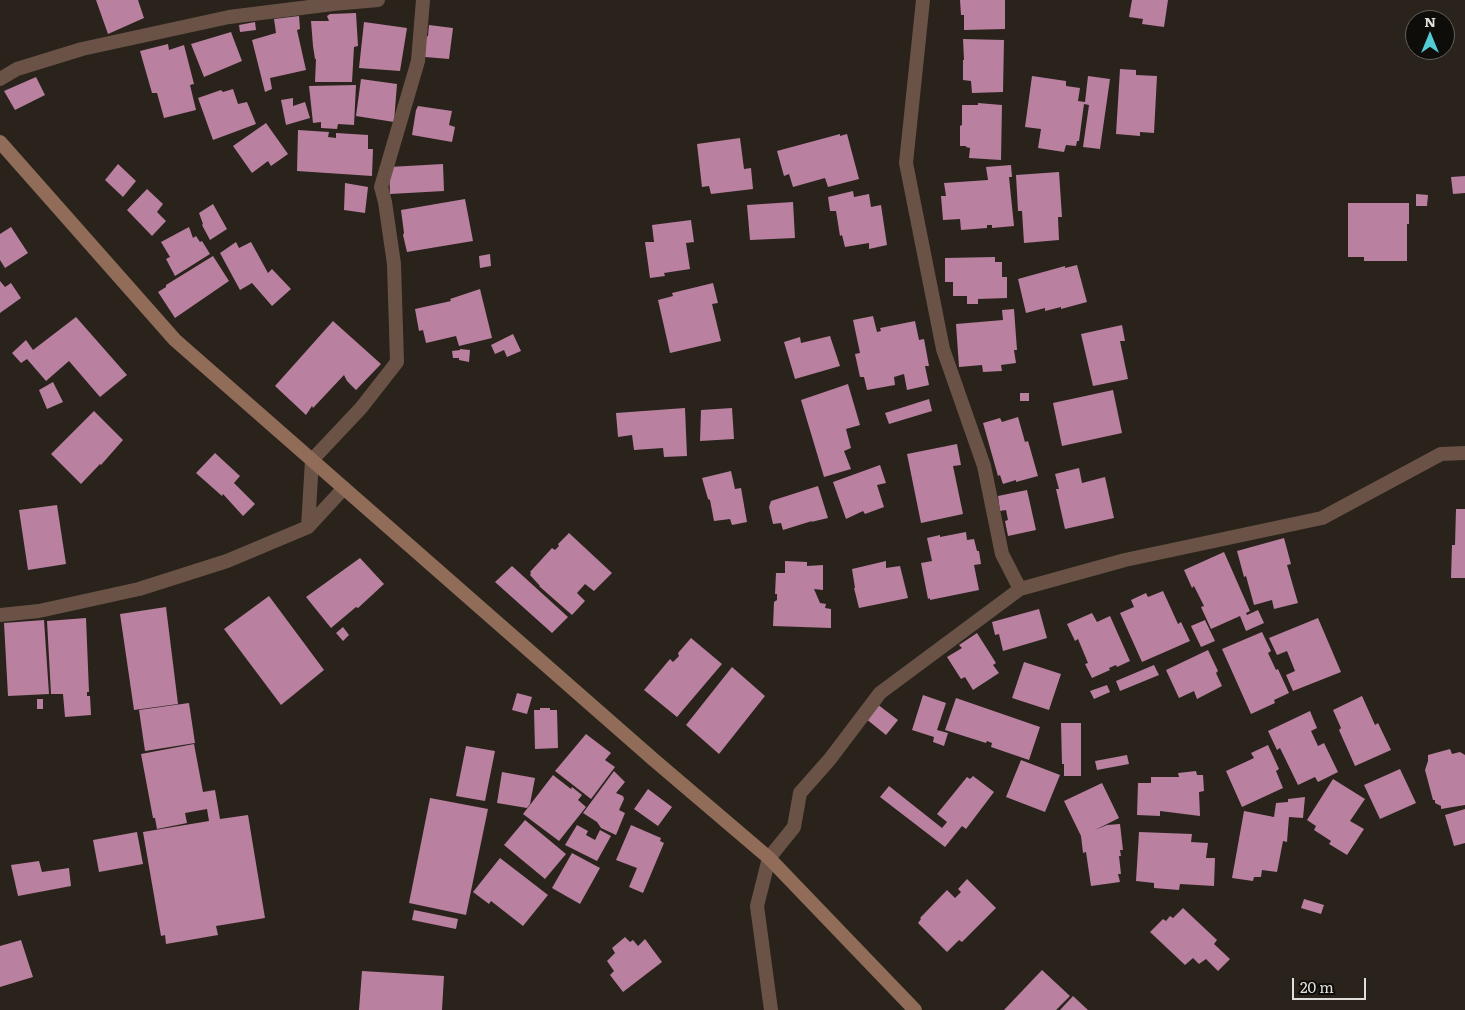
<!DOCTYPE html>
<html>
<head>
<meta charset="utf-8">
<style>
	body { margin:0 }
	#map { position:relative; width:1465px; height:1010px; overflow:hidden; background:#29231b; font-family:Literata,serif }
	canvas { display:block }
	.north { position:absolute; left:1405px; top:10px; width:50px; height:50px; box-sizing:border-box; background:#0f0d09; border:1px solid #63615c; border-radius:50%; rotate:0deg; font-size:14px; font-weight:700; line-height:20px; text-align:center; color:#e2ded9 }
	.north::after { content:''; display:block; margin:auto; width:18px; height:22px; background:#51ccd5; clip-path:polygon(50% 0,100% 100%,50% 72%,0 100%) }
	.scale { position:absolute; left:1292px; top:978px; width:74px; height:22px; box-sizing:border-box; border:2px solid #e2ded9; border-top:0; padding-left:6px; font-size:15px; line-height:18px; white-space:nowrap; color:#e2ded9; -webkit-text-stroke:4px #0f0d09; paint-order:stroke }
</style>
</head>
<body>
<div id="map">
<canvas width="1465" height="1010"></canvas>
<div class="north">N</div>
<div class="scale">20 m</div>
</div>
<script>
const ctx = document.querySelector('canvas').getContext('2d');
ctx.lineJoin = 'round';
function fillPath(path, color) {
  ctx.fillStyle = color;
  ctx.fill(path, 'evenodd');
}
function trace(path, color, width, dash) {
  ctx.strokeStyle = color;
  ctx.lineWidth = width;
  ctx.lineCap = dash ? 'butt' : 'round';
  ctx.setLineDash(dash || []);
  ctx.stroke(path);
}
fillPath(new Path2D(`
	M 96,0 L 138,0 L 144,18 L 108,34 Z
	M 960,0 L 1005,0 L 1005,29 L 964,30 L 964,15 L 961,15 Z
	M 1132,0 L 1168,0 L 1164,27 L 1142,24 L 1143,19 L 1129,17 Z
	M 356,13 L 358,46 L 354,47 L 352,82 L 315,82 L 316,59 L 315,59 L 313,46 L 311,21 L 329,21 L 327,16 L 330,14 Z
	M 299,16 L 300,29 L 297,30 L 306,70 L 270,78 L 272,89 L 265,92 L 252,40 L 276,33 L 274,19 Z
	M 255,22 L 256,30 L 240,32 L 239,25 Z
	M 364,22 L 407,28 L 400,71 L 359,68 Z
	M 429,25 L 453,28 L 449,59 L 425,57 L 426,37 L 428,36 Z
	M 231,32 L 242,61 L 204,77 L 191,44 Z
	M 963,39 L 1004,40 L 1003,92 L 972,93 L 971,81 L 963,80 L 963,60 L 964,60 Z
	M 168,44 L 169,50 L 184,45 L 194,84 L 190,85 L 196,110 L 164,118 L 157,93 L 152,93 L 140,51 Z
	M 1120,69 L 1136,70 L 1136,75 L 1157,76 L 1154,133 L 1140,132 L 1140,136 L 1116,134 Z
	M 1032,76 L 1066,81 L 1066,86 L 1080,88 L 1078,101 L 1085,102 L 1088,76 L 1110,79 L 1100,149 L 1083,147 L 1089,105 L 1084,104 L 1079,141 L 1077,141 L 1076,146 L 1066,145 L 1064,152 L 1038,148 L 1041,129 L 1025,127 Z
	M 36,77 L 45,95 L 15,110 L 4,91 Z
	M 361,79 L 397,84 L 394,122 L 356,116 Z
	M 356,85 L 354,125 L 338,124 L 337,129 L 321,128 L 321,122 L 313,123 L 309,86 Z
	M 233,89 L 238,104 L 247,102 L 256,124 L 213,140 L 198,98 L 221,90 L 223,92 Z
	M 293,98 L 293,106 L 305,102 L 310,118 L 286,125 L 281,100 Z
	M 978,103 L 1002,105 L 1001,160 L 969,158 L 970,148 L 966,147 L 966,146 L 960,146 L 960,126 L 962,125 L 962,105 L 978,105 Z
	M 418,106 L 452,111 L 449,125 L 455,127 L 452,142 L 412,135 L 416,110 Z
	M 266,123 L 288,154 L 271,166 L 268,161 L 252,173 L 233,146 Z
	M 298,130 L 329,132 L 328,137 L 336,138 L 336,133 L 368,135 L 368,149 L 373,149 L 372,176 L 297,171 Z
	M 840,134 L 840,136 L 847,134 L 859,179 L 828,187 L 825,178 L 793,187 L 789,174 L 784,176 L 777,151 Z
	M 740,138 L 744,169 L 751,168 L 753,189 L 711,194 L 709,186 L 702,187 L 697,144 Z
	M 118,164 L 136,181 L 123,197 L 105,180 Z
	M 443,164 L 444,191 L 390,194 L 389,167 Z
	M 1011,165 L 1012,177 L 1009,177 L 1014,226 L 992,228 L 992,225 L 987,225 L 987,228 L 961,230 L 960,219 L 943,220 L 941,196 L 946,196 L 944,183 L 988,180 L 986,167 Z
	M 1059,172 L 1062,217 L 1058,217 L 1059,240 L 1024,243 L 1022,211 L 1018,211 L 1016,175 Z
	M 1465,176 L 1465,193 L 1453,194 L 1451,177 Z
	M 345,183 L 368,187 L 365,213 L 344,210 Z
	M 147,189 L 163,204 L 157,212 L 166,221 L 152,236 L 127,210 Z
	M 853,191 L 854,197 L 869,194 L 871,207 L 881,205 L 887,245 L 869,249 L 869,243 L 845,247 L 842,235 L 840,236 L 836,211 L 830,211 L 828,197 Z
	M 1416,194 L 1428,195 L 1427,206 L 1416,206 Z
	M 465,199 L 473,241 L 407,252 L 403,235 L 404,233 L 401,210 Z
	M 793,202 L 795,238 L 750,240 L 747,205 Z
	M 1348,203 L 1409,203 L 1409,224 L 1407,224 L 1407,261 L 1364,261 L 1364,257 L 1348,257 Z
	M 213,204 L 227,229 L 210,240 L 202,225 L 203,224 L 199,213 Z
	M 691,220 L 694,242 L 686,243 L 690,269 L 664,273 L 665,276 L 650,278 L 645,242 L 654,242 L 652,225 Z
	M 11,227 L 28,253 L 5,268 L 0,260 L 0,234 Z
	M 189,227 L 193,238 L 196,236 L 200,242 L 202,241 L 210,254 L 175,276 L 166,259 L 170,257 L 161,242 Z
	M 236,242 L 239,248 L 251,242 L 268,273 L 272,269 L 291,289 L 272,306 L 252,283 L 240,290 L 220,253 Z
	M 490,254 L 491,266 L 480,268 L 479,256 Z
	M 213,256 L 229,281 L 175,318 L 158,292 L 166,287 L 166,285 Z
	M 995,257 L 995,262 L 1002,262 L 1002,277 L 1007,277 L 1007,298 L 978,299 L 978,304 L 967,304 L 967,296 L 953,296 L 953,282 L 945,282 L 945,258 Z
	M 1077,265 L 1087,302 L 1061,309 L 1061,307 L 1045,311 L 1045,308 L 1026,313 L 1018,279 L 1065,266 L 1065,268 Z
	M 0,281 L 5,287 L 11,283 L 21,298 L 0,313 Z
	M 713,283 L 718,303 L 712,304 L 721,341 L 670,353 L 658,300 L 673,296 L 672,293 Z
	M 480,289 L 492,338 L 459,346 L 456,336 L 426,343 L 423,330 L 419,331 L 415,309 L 451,301 L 450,299 Z
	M 1014,309 L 1017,350 L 1014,350 L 1016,363 L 1001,365 L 1002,371 L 983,372 L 982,365 L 959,367 L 956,324 L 1003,320 L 1002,310 Z
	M 873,316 L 877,332 L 881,331 L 880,328 L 915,321 L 919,340 L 924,339 L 929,366 L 925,366 L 929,385 L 907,390 L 904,374 L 894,377 L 895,385 L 867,390 L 864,377 L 860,377 L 855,354 L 860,353 L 853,320 Z
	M 76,317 L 127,375 L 100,397 L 69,361 L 46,381 L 27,359 L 21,363 L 12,353 L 26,340 L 33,350 Z
	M 333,321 L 381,364 L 356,390 L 347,381 L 344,375 L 313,408 L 312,406 L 306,415 L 275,386 Z
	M 1122,325 L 1125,341 L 1120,341 L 1128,379 L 1093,386 L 1081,334 Z
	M 513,334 L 521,351 L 507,357 L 504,350 L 495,354 L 491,345 Z
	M 830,336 L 840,366 L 795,379 L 784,342 L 800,337 L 801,343 Z
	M 460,349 L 470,350 L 469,362 L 459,360 L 459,358 L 453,358 L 452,351 L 460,350 Z
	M 53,382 L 63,402 L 47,409 L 39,390 Z
	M 848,384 L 860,425 L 846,429 L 851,448 L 844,451 L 851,469 L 824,477 L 801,400 Z
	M 1113,390 L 1122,433 L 1062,446 L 1053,403 Z
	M 1020,393 L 1029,393 L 1029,401 L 1020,401 Z
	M 929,399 L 932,411 L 889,424 L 885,413 Z
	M 685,408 L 687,456 L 664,457 L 663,448 L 634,450 L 632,435 L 618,437 L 616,413 Z
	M 732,408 L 734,439 L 700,441 L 701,410 Z
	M 94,411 L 123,440 L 101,465 L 100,464 L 81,484 L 51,454 Z
	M 1018,417 L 1025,442 L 1028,441 L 1038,476 L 1016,482 L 1016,480 L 1003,484 L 1000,475 L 998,476 L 983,423 L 1000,418 L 1002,422 Z
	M 957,444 L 961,465 L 953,466 L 963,514 L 921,523 L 907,454 Z
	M 215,453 L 240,476 L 234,483 L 255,504 L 243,516 L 223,494 L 222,496 L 196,473 Z
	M 880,465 L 886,483 L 877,485 L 884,507 L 865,514 L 863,511 L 846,519 L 833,482 Z
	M 1079,468 L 1082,483 L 1105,477 L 1114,518 L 1065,529 L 1056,489 L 1059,489 L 1055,474 Z
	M 731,471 L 735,489 L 741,488 L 747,522 L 732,525 L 730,519 L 714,521 L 710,500 L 708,499 L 702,478 Z
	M 818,486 L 828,518 L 811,522 L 812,521 L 783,530 L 781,523 L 773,524 L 769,507 L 771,501 Z
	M 1027,490 L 1036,530 L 1008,536 L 1005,521 L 1008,520 L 1006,510 L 1000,511 L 998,496 Z
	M 57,505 L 66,564 L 28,570 L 19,510 Z
	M 1456,509 L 1465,509 L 1465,578 L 1451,578 L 1452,545 L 1455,545 Z
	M 966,532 L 967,540 L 974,539 L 977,551 L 979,551 L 981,564 L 974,565 L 979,590 L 930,600 L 930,598 L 928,599 L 921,563 L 932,561 L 927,538 L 940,535 L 940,537 Z
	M 569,533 L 612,573 L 594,591 L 585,584 L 577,593 L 585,601 L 572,615 L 539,586 L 540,586 L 530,575 L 531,573 L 530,572 L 552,548 L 555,550 L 559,546 L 558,544 Z
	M 1284,538 L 1291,564 L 1287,565 L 1298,603 L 1274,609 L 1272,600 L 1254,605 L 1246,576 L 1244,577 L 1237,551 Z
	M 1224,552 L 1250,611 L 1246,613 L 1247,615 L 1258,610 L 1264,623 L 1246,631 L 1240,616 L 1211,629 L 1201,607 L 1204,606 L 1194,586 L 1192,588 L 1184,570 Z
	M 360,558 L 384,584 L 358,608 L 356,607 L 331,628 L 306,597 Z
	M 785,561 L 807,562 L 807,566 L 823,565 L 823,590 L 814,589 L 820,603 L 826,604 L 825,608 L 831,609 L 831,628 L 773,626 L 774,602 L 777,600 L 777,594 L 775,594 L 776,573 L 785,573 Z
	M 886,561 L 886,568 L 900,566 L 908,598 L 859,608 L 854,588 L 855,588 L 852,569 Z
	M 512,566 L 568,617 L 552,633 L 495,582 Z
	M 1163,591 L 1178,624 L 1181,622 L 1190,641 L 1142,662 L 1120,613 L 1134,607 L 1131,600 L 1146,593 L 1148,597 Z
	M 269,596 L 324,670 L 281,705 L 224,629 Z
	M 166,607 L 178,704 L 134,710 L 120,614 Z
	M 1039,609 L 1047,638 L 1003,651 L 999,634 L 995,635 L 992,622 Z
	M 1092,613 L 1097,622 L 1110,616 L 1130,661 L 1117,667 L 1116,665 L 1109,668 L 1110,670 L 1092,678 L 1085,664 L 1088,663 L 1078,639 L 1075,641 L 1067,624 Z
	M 86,618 L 89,692 L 87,692 L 87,696 L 90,696 L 91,715 L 65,717 L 63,694 L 51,694 L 47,621 Z
	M 1318,618 L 1341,672 L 1293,691 L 1286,675 L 1295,671 L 1287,651 L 1277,655 L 1269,638 Z
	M 44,620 L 49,694 L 8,696 L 4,623 Z
	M 1205,620 L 1215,641 L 1201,647 L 1191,626 Z
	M 343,627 L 349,635 L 343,641 L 336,633 Z
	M 1262,632 L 1271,651 L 1268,653 L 1276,670 L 1278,669 L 1289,693 L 1274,700 L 1275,703 L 1251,714 L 1222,649 Z
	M 977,633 L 996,663 L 993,665 L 999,673 L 973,690 L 965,677 L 961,679 L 947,657 L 962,648 L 959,645 Z
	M 691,638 L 722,664 L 677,717 L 644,690 L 670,659 L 673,662 L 679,656 L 678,653 Z
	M 1208,650 L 1218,671 L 1216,673 L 1222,686 L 1197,699 L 1194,691 L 1179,698 L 1166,670 Z
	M 1024,662 L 1061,674 L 1049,710 L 1012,698 Z
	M 1154,665 L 1159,675 L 1120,691 L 1116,681 Z
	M 732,667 L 765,696 L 719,754 L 686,725 Z
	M 1107,685 L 1110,692 L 1094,699 L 1090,691 Z
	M 517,693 L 532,697 L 527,714 L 512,710 Z
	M 923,695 L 946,703 L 937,730 L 948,733 L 944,746 L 933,742 L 934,737 L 912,730 Z
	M 1362,696 L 1375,725 L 1378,723 L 1391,750 L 1355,766 L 1339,730 L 1341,728 L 1333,710 Z
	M 956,698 L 1040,727 L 1029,760 L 991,747 L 992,743 L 987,741 L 986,743 L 945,730 Z
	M 37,699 L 43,699 L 43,709 L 37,709 Z
	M 189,703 L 195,743 L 145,751 L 139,710 Z
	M 877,704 L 898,720 L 886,735 L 865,718 Z
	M 540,708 L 550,708 L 550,710 L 557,710 L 558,748 L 535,749 L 534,710 L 540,710 Z
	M 1310,711 L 1317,728 L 1311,731 L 1318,746 L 1324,743 L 1338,772 L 1318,782 L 1315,777 L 1298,785 L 1280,748 L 1277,750 L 1268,731 Z
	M 1061,723 L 1081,723 L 1081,776 L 1064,776 L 1064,764 L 1062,764 Z
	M 586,734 L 611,753 L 605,760 L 615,767 L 591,799 L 555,771 Z
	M 194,744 L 203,792 L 215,790 L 220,819 L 248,815 L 265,918 L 216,926 L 218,935 L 166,944 L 165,935 L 161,936 L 143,832 L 209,821 L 207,809 L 185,813 L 187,823 L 157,829 L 155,818 L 153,818 L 141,754 Z
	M 1268,745 L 1279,769 L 1276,771 L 1283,788 L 1242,807 L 1226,771 L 1254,758 L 1251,753 Z
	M 466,746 L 495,751 L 485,801 L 456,796 Z
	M 1450,749 L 1452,754 L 1460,752 L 1465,755 L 1465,805 L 1441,809 L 1441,806 L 1435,803 L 1435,800 L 1433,800 L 1425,770 L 1428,761 L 1428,755 Z
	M 1127,755 L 1129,764 L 1097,770 L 1095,761 Z
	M 1021,760 L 1060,775 L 1045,812 L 1006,797 Z
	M 1400,769 L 1416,803 L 1380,819 L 1364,785 Z
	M 614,771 L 625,782 L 616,793 L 623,796 L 624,799 L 619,810 L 625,813 L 616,835 L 601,828 L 597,822 L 583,813 Z
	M 1196,771 L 1197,775 L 1203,775 L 1204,791 L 1199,792 L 1200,816 L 1160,811 L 1160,816 L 1137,815 L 1138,783 L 1151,783 L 1151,777 L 1179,777 L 1178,773 Z
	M 502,772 L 535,778 L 530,804 L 527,808 L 497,803 Z
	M 553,775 L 571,789 L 572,787 L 582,795 L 578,800 L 586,807 L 559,841 L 523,814 Z
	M 973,776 L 994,792 L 966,829 L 962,826 L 945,847 L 880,797 L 889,786 L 942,828 L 947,822 L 937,814 L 967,777 L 970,779 Z
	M 1333,779 L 1365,799 L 1350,821 L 1364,829 L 1347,855 L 1329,844 L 1331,841 L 1314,830 L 1316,826 L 1307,820 Z
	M 1102,783 L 1119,818 L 1095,830 L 1107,825 L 1120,824 L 1123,850 L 1120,850 L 1121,856 L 1119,856 L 1121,874 L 1118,874 L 1120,882 L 1091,886 L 1086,852 L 1083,853 L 1081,836 L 1064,801 Z
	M 648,789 L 672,807 L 658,826 L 634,809 Z
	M 1305,797 L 1303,818 L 1289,817 L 1287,842 L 1283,841 L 1277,872 L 1262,870 L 1261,877 L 1254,877 L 1253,881 L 1232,878 L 1244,811 L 1274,817 L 1276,803 L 1288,802 L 1288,799 Z
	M 430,798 L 488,809 L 466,915 L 409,903 Z
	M 1465,809 L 1465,843 L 1454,846 L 1445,815 Z
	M 525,820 L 566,854 L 545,879 L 504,845 Z
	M 577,825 L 588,831 L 586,835 L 595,840 L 600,830 L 611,836 L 597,861 L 565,845 Z
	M 631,825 L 661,838 L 660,841 L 664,843 L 643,893 L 629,887 L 637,868 L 616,860 Z
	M 137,832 L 143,864 L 99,872 L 93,840 Z
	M 1139,832 L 1192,834 L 1191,842 L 1208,843 L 1206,858 L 1215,858 L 1214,886 L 1180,884 L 1179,890 L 1154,888 L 1154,883 L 1136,881 Z
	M 572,853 L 600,868 L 580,904 L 552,888 Z
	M 500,858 L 548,895 L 523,926 L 491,901 L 489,904 L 473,892 Z
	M 39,861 L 42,872 L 69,868 L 71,886 L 18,896 L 11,865 Z
	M 967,879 L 996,908 L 962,942 L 959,940 L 947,952 L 918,923 L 921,919 L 920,918 L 947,890 L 955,898 L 961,892 L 958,889 Z
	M 1304,899 L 1324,905 L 1321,914 L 1301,908 Z
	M 1183,908 L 1217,940 L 1214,944 L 1230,959 L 1218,971 L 1206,959 L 1199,964 L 1193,958 L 1185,965 L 1150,932 L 1163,919 L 1166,921 L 1170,916 L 1173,918 Z
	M 414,910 L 458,919 L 456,929 L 412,920 Z
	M 625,937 L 630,942 L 633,940 L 638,946 L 645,939 L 662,962 L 623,992 L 610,975 L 614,971 L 607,961 L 615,953 L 612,948 Z
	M 21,940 L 33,977 L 0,987 L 0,946 Z
	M 1042,970 L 1070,996 L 1056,1010 L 1004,1010 Z
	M 362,971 L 444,976 L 442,1010 L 359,1010 Z
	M 1073,996 L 1088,1010 L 1060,1010 Z`), '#b980a0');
trace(new Path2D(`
	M 923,0 L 906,163 L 943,349 L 984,466 L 1002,554 L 1020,589
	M 0,79 L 17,69 L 82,49 L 229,17 L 333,4 L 378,0
	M 308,527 L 344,488
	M 0,615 L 39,611 L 139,589 L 227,561 L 308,527 L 312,460 L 361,408 L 397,362 L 394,264 L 385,202 L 381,187 L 418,61 L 423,0
	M 771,1010 L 757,906 L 769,858 L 794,827 L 800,793 L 830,759 L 880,693 L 1020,589 L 1125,560 L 1322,518 L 1441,454 L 1465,453`), '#6a5346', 14);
trace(new Path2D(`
	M 0,142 L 175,340 L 654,760 L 769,858 L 915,1010`), '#916d59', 14);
</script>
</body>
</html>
